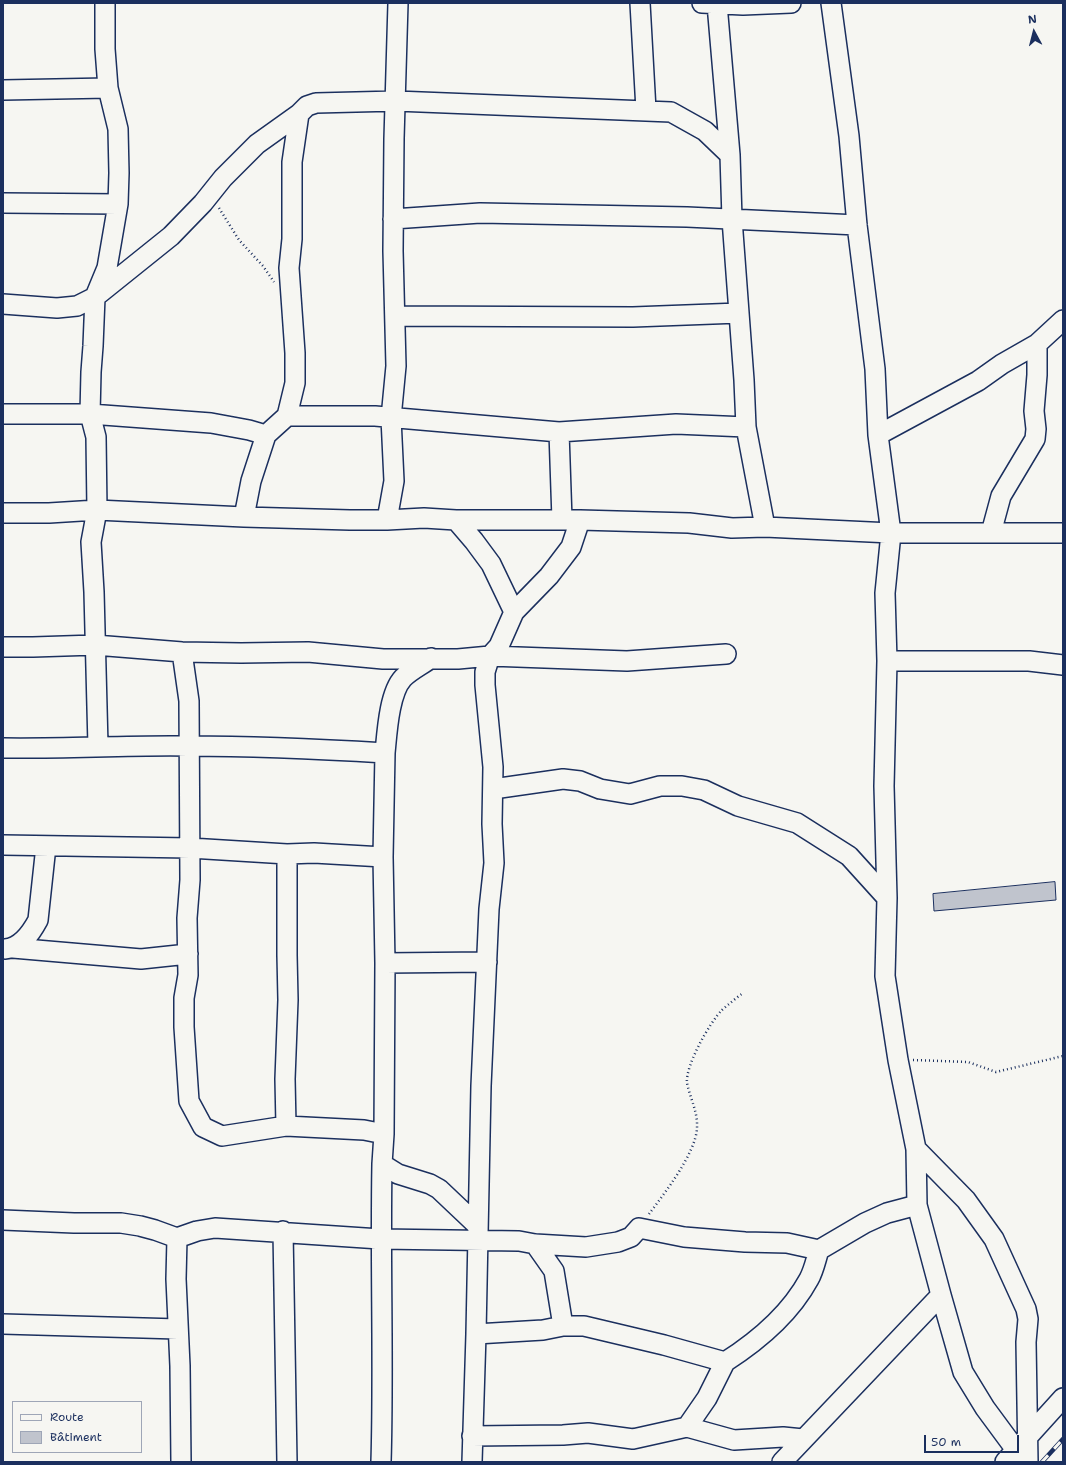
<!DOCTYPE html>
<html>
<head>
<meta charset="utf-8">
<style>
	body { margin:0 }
	#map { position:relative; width:1066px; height:1465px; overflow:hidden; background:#f6f6f2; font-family:"Shantell Sans",sans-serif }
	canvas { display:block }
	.frame { position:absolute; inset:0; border:4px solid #1b2f5e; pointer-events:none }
	.legend { position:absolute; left:12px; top:1401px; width:130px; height:52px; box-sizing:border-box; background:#f6f6f2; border:1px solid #9ea6b7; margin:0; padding:5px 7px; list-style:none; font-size:12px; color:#1b2f5e }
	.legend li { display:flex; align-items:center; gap:8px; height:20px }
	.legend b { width:20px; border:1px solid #9ea6b7 }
	.north { position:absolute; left:1014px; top:12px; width:40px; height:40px; -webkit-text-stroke:3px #f6f6f2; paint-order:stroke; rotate:353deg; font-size:11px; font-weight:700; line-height:16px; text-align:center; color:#1b2f5e }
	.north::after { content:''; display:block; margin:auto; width:14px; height:18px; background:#1b2f5e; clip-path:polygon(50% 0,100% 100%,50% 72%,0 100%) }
	.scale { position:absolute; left:924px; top:1435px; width:95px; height:18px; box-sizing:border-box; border:2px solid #1b2f5e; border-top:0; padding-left:5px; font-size:12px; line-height:14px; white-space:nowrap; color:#1b2f5e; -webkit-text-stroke:3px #f6f6f2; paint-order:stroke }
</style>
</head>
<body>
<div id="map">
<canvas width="1066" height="1465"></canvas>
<div class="frame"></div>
<ul class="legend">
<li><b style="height:5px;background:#f6f6f2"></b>Route</li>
<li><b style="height:11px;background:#c0c4cd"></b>Bâtiment</li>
</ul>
<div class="north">N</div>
<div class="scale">50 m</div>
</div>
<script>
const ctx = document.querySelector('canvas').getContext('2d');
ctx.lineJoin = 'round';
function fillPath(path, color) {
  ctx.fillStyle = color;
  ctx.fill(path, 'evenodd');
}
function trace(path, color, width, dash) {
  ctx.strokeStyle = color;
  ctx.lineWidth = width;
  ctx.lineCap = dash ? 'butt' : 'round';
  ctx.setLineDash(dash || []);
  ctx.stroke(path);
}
const building = new Path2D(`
	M 1055,882 L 1056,900 L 934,911 L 933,894 Z`);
fillPath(building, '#c0c4cd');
trace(building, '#1b2f5e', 1);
const minor = new Path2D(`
	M 640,3 L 646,110
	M 702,3 L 743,5 L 791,3
	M 831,3 L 849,136 L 857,225 L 875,369 L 878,435 L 891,533 L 885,593 L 887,661 L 884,786 L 887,898 L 885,976 L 898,1060 L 916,1149 L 917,1205 L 941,1295 L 963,1372 L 985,1408 L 1016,1450
	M 717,4 L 730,155 L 732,219 L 744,380 L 746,427 L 765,527
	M 3,90 L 108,88
	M 3,203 L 118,204 L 119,173 L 118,129 L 108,88 L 105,49 L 105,3
	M 393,219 L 480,213 L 687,217 L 857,225
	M 3,304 L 57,308 L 77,306 L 95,297 L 171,236 L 203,203 L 223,178 L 257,144 L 299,114
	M 396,316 L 633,317 L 739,313
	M 3,414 L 90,414 L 211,423 L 249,430 L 266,435
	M 287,416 L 375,416 L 559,432
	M 878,435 L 978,381 L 1002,364 L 1037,344 L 1063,320
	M 3,513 L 49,513 L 97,510 L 244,517 L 350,520 L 387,520 L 424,518 L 456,520 L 580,520 L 689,523 L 732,528 L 765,527 L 891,533 L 1063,533
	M 244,517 L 251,481 L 266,435 L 287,416 L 295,383 L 295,353 L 289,268 L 292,239 L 292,162 L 299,114 L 307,106 L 316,103 L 396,101 L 671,112 L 705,131 L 730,155
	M 387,520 L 394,481 L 391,418 L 396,366 L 393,251 L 394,139 L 398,3
	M 456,520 L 474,541 L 491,564 L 514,612
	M 562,520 L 559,432 L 676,424 L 746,427
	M 991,533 L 1001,496 L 1035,439 L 1036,429 L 1034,411 L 1037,375 L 1037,344
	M 3,647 L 33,647 L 95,645 L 182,652 L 241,653 L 308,652 L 383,659 L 458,659 L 490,656 L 627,661 L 726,654
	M 182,652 L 189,701 L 190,880 L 187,918 L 188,975 L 184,998 L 184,1027 L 189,1101 L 203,1127 L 222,1136 L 286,1126 L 285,1079 L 288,1000 L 287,955 L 287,854 L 314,853 L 383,857
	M 887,661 L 1029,661 L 1063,665
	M 98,746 L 94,592 L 91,542 L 97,510 L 96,437 L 90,414 L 91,372 L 93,346 L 95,297 L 107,268 L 118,204
	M 3,748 C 65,749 126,745 188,746 C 253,746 319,749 385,753 L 383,857 L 385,963 L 384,1134 L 382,1164 L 398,1174 L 430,1184 L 439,1189 L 477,1225
	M 385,753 C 387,733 389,693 403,678 C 411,670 422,665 431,658
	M 493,789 L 563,779 L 580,781 L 600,789 L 630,794 L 660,786 L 682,786 L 704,790 L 738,806 L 797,823 L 849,856 L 887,898
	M 3,845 L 190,848 L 287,854
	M 13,948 L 141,959 L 188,954
	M 5,949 C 21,948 31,933 38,920 L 46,846
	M 385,963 L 487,962
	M 286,1126 L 364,1130 L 384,1134
	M 916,1149 L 966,1200 L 994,1239 L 1026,1309 L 1028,1319 L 1026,1342 L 1028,1462
	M 3,1220 L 74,1223 L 121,1223 L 140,1226 L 155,1230 L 177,1238
	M 283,1231 L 287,1462
	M 535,1244 L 554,1271 L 563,1326
	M 819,1250 L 865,1223 L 887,1213 L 917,1205
	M 3,1324 L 178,1329
	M 476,1334 L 543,1330 L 563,1326 L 584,1326 L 664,1345 L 725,1362 L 707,1398 L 687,1427
	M 472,1436 L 563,1435 L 588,1433 L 633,1439 L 687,1427 L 734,1440 L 783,1437 L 803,1439
	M 181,1462 L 180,1366 L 176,1279 L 177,1238 L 197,1231 L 215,1228 L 380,1239 L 519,1241 L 535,1244 L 586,1247 L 618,1242 L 631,1237 L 639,1228 L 684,1237 L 745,1242 L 787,1243 L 819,1250 C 816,1259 814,1270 809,1279 C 790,1314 758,1341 725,1362
	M 381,1462 C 384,1363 380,1264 382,1164
	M 472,1462 L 476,1334 L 481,1086 L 489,909 L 494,863 L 492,824 L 493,767 L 485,685 L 485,672 L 490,656 L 499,646 L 514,612 L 549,576 L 571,547 L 580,520
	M 782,1462 L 941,1295
	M 1005,1462 L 1063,1398`);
trace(minor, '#1b2f5e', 22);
trace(new Path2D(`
	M 219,208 L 239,240 L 263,266 L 274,282
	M 913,1060 L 968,1062 L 996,1072 L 1063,1056
	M 649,1214 C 664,1194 696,1153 697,1128 C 698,1112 690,1098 687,1083 C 685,1066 710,1022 722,1010 C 729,1004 736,998 743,993`), '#1b2f5e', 2.5, [1, 3]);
trace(minor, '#f6f6f2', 19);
const rail = new Path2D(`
	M 1042,1462 L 1063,1439`);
trace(rail, '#1b2f5e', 4.5);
trace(rail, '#f6f6f2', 3, [9]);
</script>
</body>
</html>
